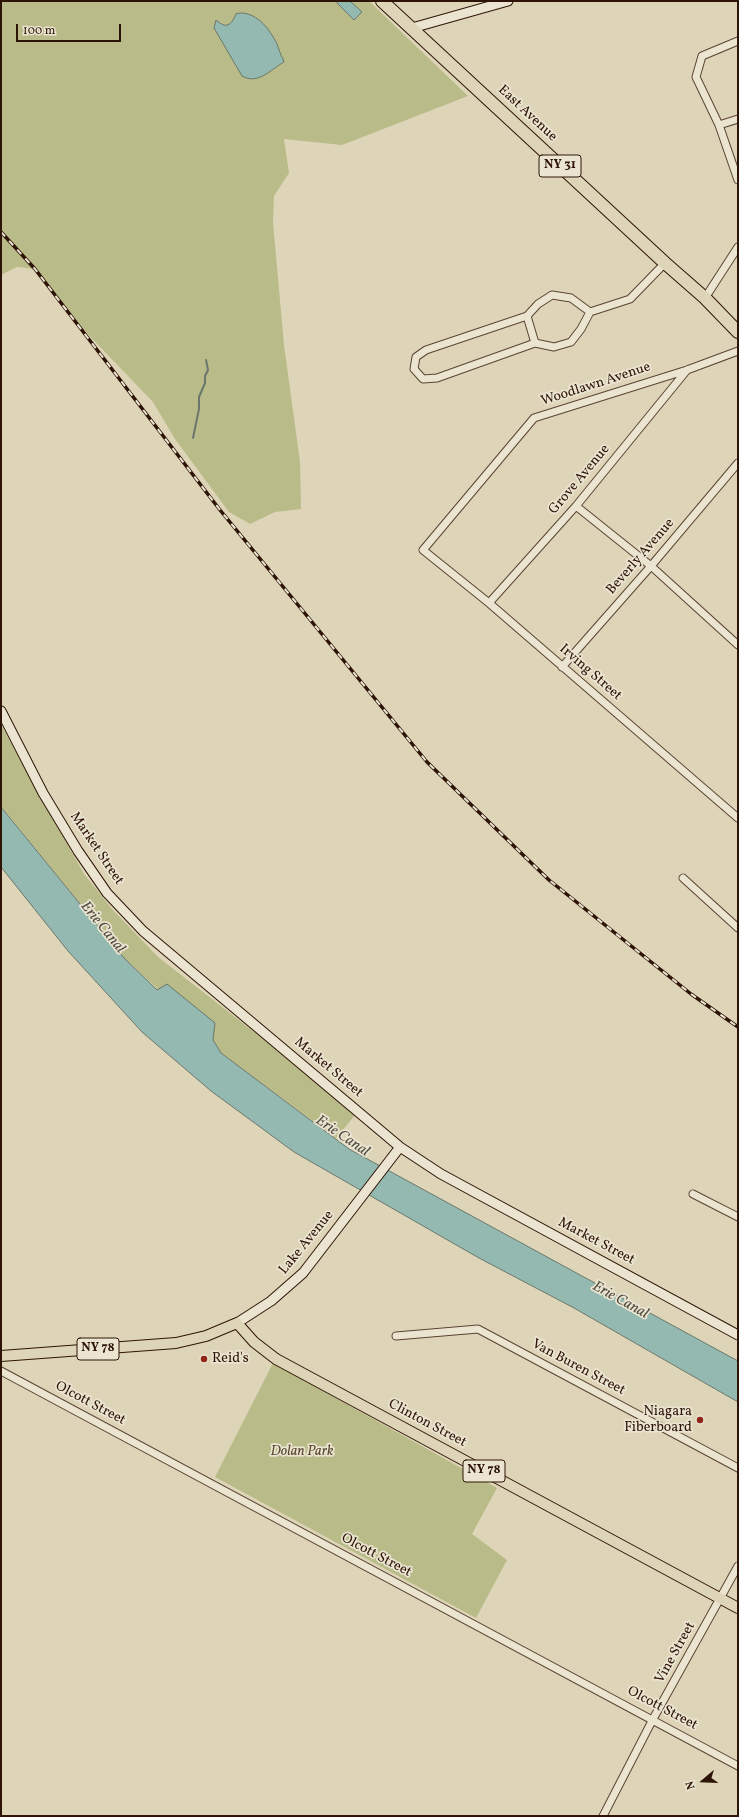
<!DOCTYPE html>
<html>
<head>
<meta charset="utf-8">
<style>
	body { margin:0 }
	#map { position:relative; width:739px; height:1817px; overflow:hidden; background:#ded5b8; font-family:Vollkorn,serif }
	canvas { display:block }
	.frame { position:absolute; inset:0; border:2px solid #2e1406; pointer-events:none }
	.north { position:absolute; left:683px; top:1761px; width:40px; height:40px; -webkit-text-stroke:3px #eae4d1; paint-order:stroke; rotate:251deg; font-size:11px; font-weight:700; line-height:16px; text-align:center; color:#2e1406 }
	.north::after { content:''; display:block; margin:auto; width:14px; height:18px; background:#2e1406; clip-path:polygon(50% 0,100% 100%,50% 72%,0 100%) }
	.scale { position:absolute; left:16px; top:24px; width:105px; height:18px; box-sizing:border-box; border:2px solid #2e1406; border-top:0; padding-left:5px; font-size:12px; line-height:14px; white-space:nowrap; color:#2e1406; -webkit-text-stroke:3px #eae4d1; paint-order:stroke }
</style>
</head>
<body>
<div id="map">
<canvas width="739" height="1817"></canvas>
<div class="frame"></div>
<div class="north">N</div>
<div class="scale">100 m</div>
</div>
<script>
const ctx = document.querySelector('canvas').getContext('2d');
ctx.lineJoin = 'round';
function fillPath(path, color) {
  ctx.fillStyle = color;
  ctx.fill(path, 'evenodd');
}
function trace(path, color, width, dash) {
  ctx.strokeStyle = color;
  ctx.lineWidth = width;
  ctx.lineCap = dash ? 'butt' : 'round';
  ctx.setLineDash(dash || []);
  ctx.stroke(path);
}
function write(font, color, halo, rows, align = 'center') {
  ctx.font = font + ' Vollkorn,serif';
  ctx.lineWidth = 3.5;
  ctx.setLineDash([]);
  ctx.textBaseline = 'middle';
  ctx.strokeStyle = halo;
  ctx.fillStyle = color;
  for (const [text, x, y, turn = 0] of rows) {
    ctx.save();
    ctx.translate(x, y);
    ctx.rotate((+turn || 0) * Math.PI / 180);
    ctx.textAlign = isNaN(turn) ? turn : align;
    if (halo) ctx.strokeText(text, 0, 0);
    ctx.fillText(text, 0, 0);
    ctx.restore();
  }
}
fillPath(new Path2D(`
	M 1,1 L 369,1 L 468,96 L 342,145 L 284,139 L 289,173 L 274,196 L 273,222 L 284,345 L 300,462 L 301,509 L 275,512 L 250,524 L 229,512 L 175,439 L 153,402 L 80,326 L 35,269 L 17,267 L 1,275 Z
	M 1,724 L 84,874 L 112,909 L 158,957 L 298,1066 L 356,1114 L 336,1138 L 221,1053 L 213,1040 L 124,958 L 1,806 Z
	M 273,1363 L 497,1488 L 472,1534 L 507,1560 L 476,1618 L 215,1477 Z`), '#b9bb89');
const water = new Path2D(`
	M 339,1 L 350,1 L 362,12 L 354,20 L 337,3 Z
	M 241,13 C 258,13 270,30 277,44 C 279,49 280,54 283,59 L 284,62 C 270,70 258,85 242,76 L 214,28 L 216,20 C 226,29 231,26 236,14 Z
	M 1,807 L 124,958 L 157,990 L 167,984 L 215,1023 L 213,1040 L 221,1053 L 349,1149 L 738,1361 L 738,1402 L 574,1308 L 479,1258 L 294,1152 L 211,1091 L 142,1032 L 68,951 L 1,867 Z`);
fillPath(water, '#93b9b0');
trace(water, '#6b776c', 1);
trace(new Path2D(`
	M 193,438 L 199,409 L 199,397 L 205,383 L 205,376 L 208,370 L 206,360`), '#6b776c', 2);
const street = new Path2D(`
	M 738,41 L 702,56 L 696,77 L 719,125 L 738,180
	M 719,125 L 738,119
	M 705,298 L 738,247
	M 590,312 L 571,298 L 552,295 L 538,304 L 527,316 L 426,350 L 416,357 L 414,369 L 423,379 L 437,378 L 535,343 L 554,347 L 571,342 L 581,329 L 590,312 L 630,299 L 665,263
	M 527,316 L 535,343
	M 738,351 L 687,370 L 534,418 L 423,550 L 489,603 L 738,818
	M 576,506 L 651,566 L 738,645
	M 489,603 L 576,506 L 687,370
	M 562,667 L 651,566 L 738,463
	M 683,878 L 738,928
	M 693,1194 L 738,1217
	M 396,1336 L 478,1329 L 738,1468
	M 1,1371 L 738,1766
	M 603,1816 L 653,1719 L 738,1566`);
const secondary = new Path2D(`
	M 412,28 L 508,1
	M 1,711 L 43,793 L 78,851 L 107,893 L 143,931 L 400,1147 L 441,1174 L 738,1335
	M 237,1323 L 271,1301 L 303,1273 L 400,1147`);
const primary = new Path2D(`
	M 1,1356 L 176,1343 L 206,1336 L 237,1323 L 254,1342 L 276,1359 L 738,1608`);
const highway = new Path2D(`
	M 382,1 L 665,263 L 705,298 L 738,332`);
trace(street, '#5a4432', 9);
trace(secondary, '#2e1406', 11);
trace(primary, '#2e1406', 12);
trace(highway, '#2e1406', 14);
trace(street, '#eae4d1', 7);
trace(secondary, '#eae4d1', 9);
trace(primary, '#ded5b8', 10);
trace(highway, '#ded5b8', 12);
const rail = new Path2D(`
	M 1,232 L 35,269 L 220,510 L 427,762 L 549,880 L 691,994 L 738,1027`);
trace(rail, '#2e1406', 3.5);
trace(rail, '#eae4d1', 2, [6]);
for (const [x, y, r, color] of [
	[204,1359,4,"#8f2418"],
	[700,1420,4,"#8f2418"]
]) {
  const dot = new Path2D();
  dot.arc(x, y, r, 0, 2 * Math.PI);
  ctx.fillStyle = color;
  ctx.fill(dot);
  trace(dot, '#eae4d1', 1.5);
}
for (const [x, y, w] of [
	[560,166,42],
	[98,1349,42],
	[484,1471,42]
]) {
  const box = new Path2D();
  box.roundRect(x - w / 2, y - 11, w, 22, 3);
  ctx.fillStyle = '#eae4d1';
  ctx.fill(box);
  trace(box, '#2e1406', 1);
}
write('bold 13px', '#2e1406', null, [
	["NY 31",560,166],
	["NY 78",98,1349],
	["NY 78",484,1471]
]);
write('14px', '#2e1406', '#eae4d1', [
	["East Avenue",527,114,43],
	["Woodlawn Avenue",596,385,-18],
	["Grove Avenue",580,480,-50],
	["Beverly Avenue",641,557,-49],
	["Irving Street",590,673,41],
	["Market Street",96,849,56],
	["Market Street",328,1068,40],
	["Market Street",596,1242,28],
	["Lake Avenue",307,1243,-51],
	["Van Buren Street",578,1368,28],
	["Olcott Street",90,1404,28],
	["Clinton Street",427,1424,28],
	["Olcott Street",376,1556,28],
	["Vine Street",676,1653,-61],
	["Olcott Street",662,1709,28]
]);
write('14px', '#2e1406', '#eae4d1', [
	["Reid's",212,1359],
	["Niagara",692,1412,"right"],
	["Fiberboard",692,1428,"right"]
], 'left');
write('italic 14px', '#58462d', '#eae4d1', [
	["Dolan Park",302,1452]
]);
write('italic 15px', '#514e42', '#eae4d1', [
	["Erie Canal",102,928,51],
	["Erie Canal",342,1137,34],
	["Erie Canal",620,1301,29]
]);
</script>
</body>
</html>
